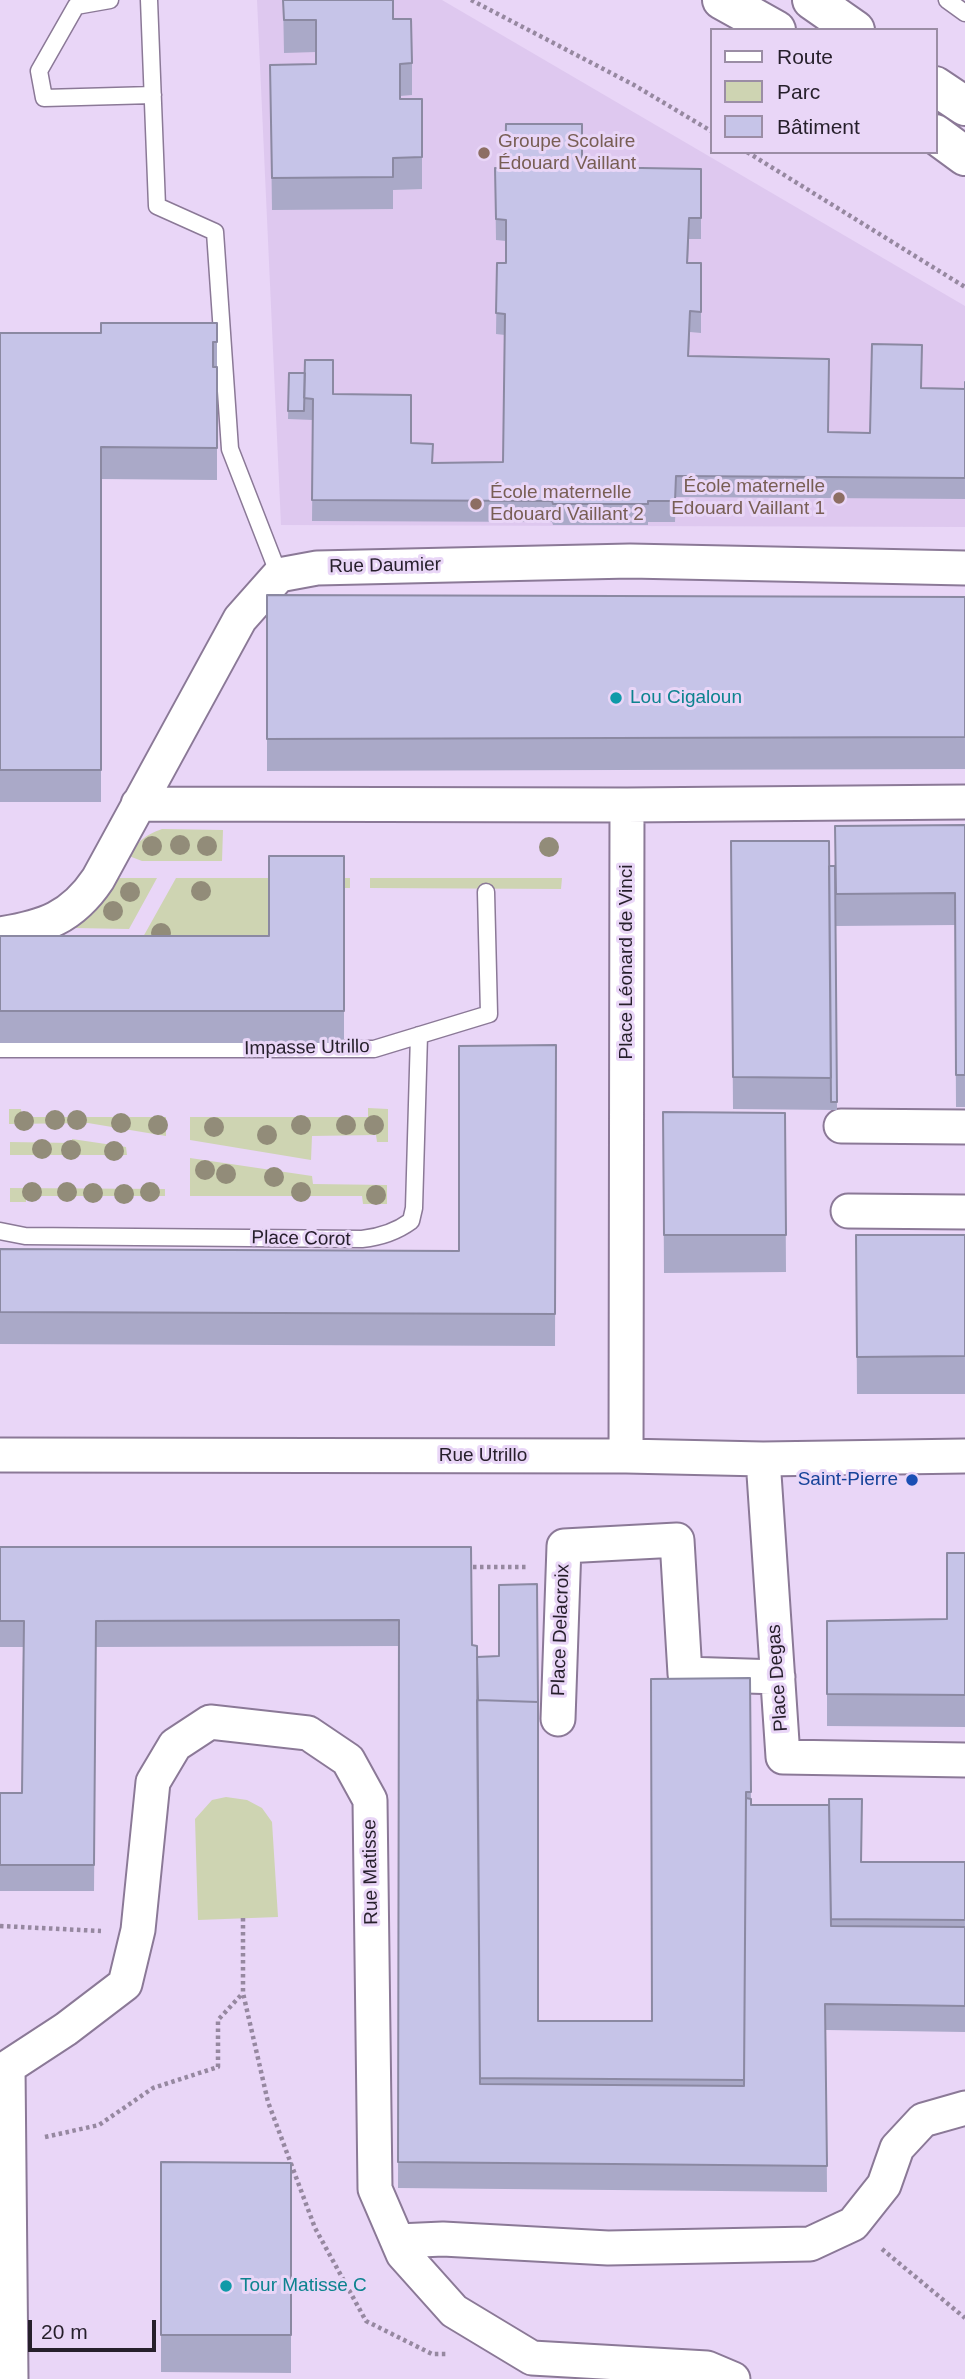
<!DOCTYPE html>
<html>
<head>
<meta charset="utf-8">
<style>
	body { margin:0 }
	#map { position:relative; width:965px; height:2379px; overflow:hidden; background:#e9d6f7; font-family:Arial,sans-serif }
	canvas { display:block }
	.legend { position:absolute; left:710px; top:28px; width:228px; height:126px; box-sizing:border-box; background:#e9d6f7; border:2px solid #9b8da5; margin:0; padding:9px 12px; list-style:none; font-size:21px; color:#261f2b }
	.legend li { display:flex; align-items:center; gap:14px; height:35px }
	.legend b { width:35px; border:2px solid #9b8da5 }
	.scale { position:absolute; left:28px; top:2320px; width:128px; height:32px; box-sizing:border-box; border:4px solid #261f2b; border-top:0; padding-left:9px; font-size:21px; line-height:24px; white-space:nowrap; color:#261f2b; -webkit-text-stroke:5px #e9d6f7; paint-order:stroke }
</style>
</head>
<body>
<div id="map">
<canvas width="965" height="2379"></canvas>
<ul class="legend">
<li><b style="height:9px;background:#fff"></b>Route</li>
<li><b style="height:19px;background:#ced4b2"></b>Parc</li>
<li><b style="height:19px;background:#c6c4e8"></b>Bâtiment</li>
</ul>
<div class="scale">20 m</div>
</div>
<script>
const ctx = document.querySelector('canvas').getContext('2d');
ctx.lineJoin = 'round';
function fillPath(path, color) {
  ctx.fillStyle = color;
  ctx.fill(path, 'evenodd');
}
function trace(path, color, width, dash) {
  ctx.strokeStyle = color;
  ctx.lineWidth = width;
  ctx.lineCap = dash ? 'butt' : 'round';
  ctx.setLineDash(dash || []);
  ctx.stroke(path);
}
function write(font, color, halo, rows, align = 'center') {
  ctx.font = font + ' Arial,sans-serif';
  ctx.lineWidth = 6;
  ctx.setLineDash([]);
  ctx.textBaseline = 'middle';
  ctx.strokeStyle = halo;
  ctx.fillStyle = color;
  for (const [text, x, y, turn = 0] of rows) {
    ctx.save();
    ctx.translate(x, y);
    ctx.rotate((+turn || 0) * Math.PI / 180);
    ctx.textAlign = isNaN(turn) ? turn : align;
    if (halo) ctx.strokeText(text, 0, 0);
    ctx.fillText(text, 0, 0);
    ctx.restore();
  }
}
fillPath(new Path2D(`
	M 257,0 L 442,0 L 965,306 L 965,527 L 281,525 Z`), '#dec8ef');
fillPath(new Path2D(`
	M 162,829 L 223,830 L 222,861 L 142,861 L 129,856 C 138,841 145,835 162,829 Z
	M 119,878 L 157,878 L 129,929 L 74,928 L 97,907 Z
	M 176,878 L 350,878 L 350,888 L 269,888 L 269,968 L 138,946 Z
	M 370,878 L 562,878 L 561,889 L 370,888 Z
	M 368,1108 L 388,1109 L 388,1142 L 377,1142 L 376,1135 L 312,1136 L 311,1160 L 190,1140 L 190,1117 L 368,1117 Z
	M 9,1109 L 21,1109 L 22,1117 L 166,1117 L 166,1136 L 88,1123 L 9,1124 Z
	M 72,1139 L 126,1147 L 127,1155 L 10,1155 L 10,1142 L 72,1143 Z
	M 190,1158 L 312,1176 L 313,1184 L 387,1185 L 387,1204 L 363,1204 L 362,1196 L 190,1196 Z
	M 10,1188 L 165,1189 L 165,1196 L 26,1196 L 26,1202 L 10,1202 Z
	M 226,1797 L 247,1800 L 262,1808 L 272,1822 L 278,1917 L 198,1920 L 195,1819 L 212,1800 Z`), '#ced4b2');
const service = new Path2D(`
	M 110,0 L 76,6 L 39,71 L 44,98 L 153,95
	M 149,0 L 157,206 L 215,232 L 230,449 L 279,575
	M 947,0 L 965,13
	M 0,1049 L 374,1049 L 489,1014 L 486,892
	M 0,1231 L 25,1236 L 362,1239 C 381,1237 396,1232 411,1221 L 414,1208 L 419,1035`);
const minor = new Path2D(`
	M 138,804 L 627,805 L 965,802
	M 0,934 C 44,927 72,918 98,879 L 240,619 L 279,575 L 317,568 L 630,561 L 965,568
	M 841,1126 L 965,1127
	M 848,1211 L 965,1212
	M 0,1455 L 626,1456 L 763,1459 L 965,1456
	M 626,1456 L 627,805
	M 763,1459 L 783,1757 L 965,1760
	M 558,1719 L 564,1546 L 677,1540 L 685,1674 L 778,1677
	M 398,2241 L 443,2239 L 608,2248 L 810,2244 L 853,2224 L 884,2185 L 897,2148 L 923,2120 L 965,2108
	M 11,2379 L 8,2067 L 66,2029 L 125,1984 L 138,1930 L 153,1782 L 175,1745 L 210,1722 L 308,1733 L 348,1760 L 370,1800 L 375,2189 L 403,2254 L 454,2311 L 532,2358 L 707,2368 L 733,2379`);
const primary = new Path2D(`
	M 722,0 L 776,30
	M 812,0 L 855,30
	M 935,86 L 965,106
	M 935,134 L 965,156`);
trace(service, '#8b7997', 19);
trace(minor, '#8b7997', 37);
trace(primary, '#8b7997', 42);
trace(new Path2D(`
	M 471,0 L 634,85 L 711,131
	M 747,152 L 965,287
	M 466,1567 L 527,1567
	M 243,1918 L 243,1993 L 268,2102 L 315,2228 L 366,2321 L 432,2354 L 447,2354
	M 0,1926 L 101,1931
	M 45,2137 L 99,2125 L 153,2088 L 218,2067 L 218,2020 L 242,1994
	M 882,2249 L 965,2318`), '#9688a0', 4.5, [3.5, 3.5]);
trace(service, '#fff', 16);
trace(minor, '#fff', 33);
trace(primary, '#fff', 38);
ctx.fillStyle = '#928c79';
for (const [x, y] of [
	[180,845],
	[152,846],
	[207,846],
	[549,847],
	[201,891],
	[130,892],
	[113,911],
	[161,933],
	[55,1120],
	[77,1120],
	[24,1121],
	[121,1123],
	[158,1125],
	[301,1125],
	[346,1125],
	[374,1125],
	[214,1127],
	[267,1135],
	[42,1149],
	[71,1150],
	[114,1151],
	[205,1170],
	[226,1174],
	[274,1177],
	[32,1192],
	[67,1192],
	[150,1192],
	[301,1192],
	[93,1193],
	[124,1194],
	[376,1195]
]) {
  ctx.beginPath();
  ctx.arc(x, y, 10, 0, 2 * Math.PI);
  ctx.fill();
}
fillPath(new Path2D(`
	M 283,0 L 393,19 L 412,63 L 412,95 L 400,96 L 400,99 L 422,157 L 422,189 L 393,190 L 393,209 L 272,210 L 270,65 L 316,64 L 316,52 L 284,53 Z
	M 582,167 L 701,169 L 701,239 L 689,239 L 688,263 L 701,263 L 701,333 L 690,332 L 689,356 L 829,432 L 870,433 L 922,388 L 965,389 L 965,382 L 965,499 L 676,497 L 675,522 L 648,522 L 648,525 L 553,525 L 552,522 L 312,521 L 313,420 L 288,419 L 289,373 L 333,394 L 411,443 L 433,463 L 503,462 L 505,335 L 496,334 L 497,263 L 506,263 L 506,241 L 496,240 L 495,168 Z
	M 217,323 L 217,480 L 101,479 L 101,802 L 0,802 L 0,333 L 101,333 Z
	M 267,595 L 965,597 L 965,769 L 267,771 Z
	M 965,825 L 965,1107 L 956,1107 L 955,925 L 836,926 L 837,1110 L 733,1109 L 731,841 L 829,866 L 835,866 Z
	M 344,856 L 344,1043 L 0,1043 L 0,936 L 269,936 Z
	M 556,1045 L 555,1346 L 0,1344 L 0,1249 L 459,1251 Z
	M 663,1112 L 785,1113 L 786,1272 L 664,1273 Z
	M 856,1235 L 965,1235 L 965,1394 L 857,1394 Z
	M 0,1547 L 471,1547 L 472,1645 L 477,1657 L 538,2021 L 652,2021 L 750,1678 L 751,1805 L 861,1862 L 965,1862 L 965,2032 L 826,2030 L 827,2192 L 398,2188 L 399,1646 L 96,1647 L 94,1891 L 0,1891 L 0,1793 L 22,1793 L 23,1647 L 0,1647 Z
	M 965,1553 L 965,1727 L 827,1726 L 827,1621 L 947,1619 Z
	M 161,2162 L 291,2163 L 291,2373 L 161,2372 Z`), '#aaa9c8');
const building = new Path2D(`
	M 283,0 L 393,0 L 393,19 L 411,19 L 412,63 L 400,64 L 400,99 L 422,99 L 422,157 L 393,158 L 393,177 L 272,178 L 270,65 L 316,64 L 316,20 L 284,20 Z
	M 506,124 L 582,124 L 582,167 L 701,169 L 701,218 L 689,218 L 687,263 L 701,263 L 701,312 L 690,311 L 688,356 L 829,359 L 828,432 L 870,433 L 872,344 L 922,345 L 921,388 L 965,389 L 965,382 L 965,478 L 676,476 L 675,501 L 648,501 L 648,504 L 553,504 L 552,501 L 312,500 L 313,399 L 304,398 L 305,360 L 333,360 L 333,394 L 411,395 L 411,443 L 433,444 L 432,463 L 503,462 L 505,314 L 496,313 L 497,263 L 506,263 L 506,220 L 496,219 L 495,168 L 505,169 Z
	M 101,323 L 217,323 L 217,342 L 213,342 L 213,367 L 217,367 L 217,448 L 101,447 L 101,770 L 0,770 L 0,333 L 101,333 Z
	M 289,373 L 305,373 L 304,411 L 288,411 Z
	M 267,595 L 965,597 L 965,737 L 267,739 Z
	M 965,825 L 965,1075 L 956,1075 L 955,893 L 836,894 L 835,826 Z
	M 731,841 L 829,841 L 831,1078 L 733,1077 Z
	M 269,856 L 344,856 L 344,1011 L 0,1011 L 0,936 L 269,936 Z
	M 829,866 L 835,866 L 837,1102 L 831,1102 Z
	M 556,1045 L 555,1314 L 0,1312 L 0,1249 L 459,1251 L 459,1046 Z
	M 663,1112 L 785,1113 L 786,1235 L 664,1235 Z
	M 856,1235 L 965,1235 L 965,1356 L 857,1357 Z
	M 0,1547 L 471,1547 L 472,1645 L 477,1646 L 480,2084 L 744,2086 L 746,1798 L 751,1799 L 751,1805 L 829,1805 L 831,1926 L 965,1927 L 965,2006 L 825,2004 L 827,2166 L 398,2162 L 399,1620 L 96,1621 L 94,1865 L 0,1865 L 0,1793 L 22,1793 L 24,1621 L 0,1621 Z
	M 947,1553 L 965,1553 L 965,1695 L 827,1694 L 827,1621 L 947,1619 Z
	M 537,1584 L 538,1702 L 478,1700 L 477,1657 L 499,1656 L 499,1585 Z
	M 750,1678 L 751,1792 L 746,1792 L 744,2080 L 480,2078 L 477,1700 L 538,1702 L 538,2021 L 652,2021 L 651,1679 Z
	M 829,1799 L 862,1799 L 861,1862 L 965,1862 L 965,1920 L 831,1919 Z
	M 161,2162 L 291,2163 L 291,2335 L 161,2335 Z`);
fillPath(building, '#c6c4e8');
trace(building, '#8b89a2', 2);
for (const [x, y, r, color] of [
	[484,153,7,"#8d6e63"],
	[839,498,7,"#8d6e63"],
	[476,504,7,"#8d6e63"],
	[616,698,7,"#0f9aa8"],
	[912,1480,7,"#1a4fb4"],
	[226,2286,7,"#0f9aa8"]
]) {
  const dot = new Path2D();
  dot.arc(x, y, r, 0, 2 * Math.PI);
  ctx.fillStyle = color;
  ctx.fill(dot);
  trace(dot, '#e9d6f7', 2.5);
}
write('19px', '#785e54', '#e9d6f7', [
	["Groupe Scolaire",498,142],
	["Édouard Vaillant",498,164],
	["École maternelle",825,487,"right"],
	["Edouard Vaillant 1",825,509,"right"],
	["École maternelle",490,493],
	["Edouard Vaillant 2",490,515]
], 'left');
write('19px', '#261f2b', '#e9d6f7', [
	["Rue Daumier",385,566,-1],
	["Place Léonard de Vinci",627,962,-90],
	["Impasse Utrillo",307,1048,-1],
	["Place Corot",301,1239,1],
	["Rue Utrillo",483,1456],
	["Place Delacroix",561,1630,-88],
	["Place Degas",778,1678,-94],
	["Rue Matisse",371,1872,-91]
]);
write('19px', '#0d838f', '#e9d6f7', [
	["Lou Cigaloun",630,698],
	["Tour Matisse C",240,2286]
], 'left');
write('19px', '#164399', '#e9d6f7', [
	["Saint-Pierre",898,1480]
], 'right');
</script>
</body>
</html>
